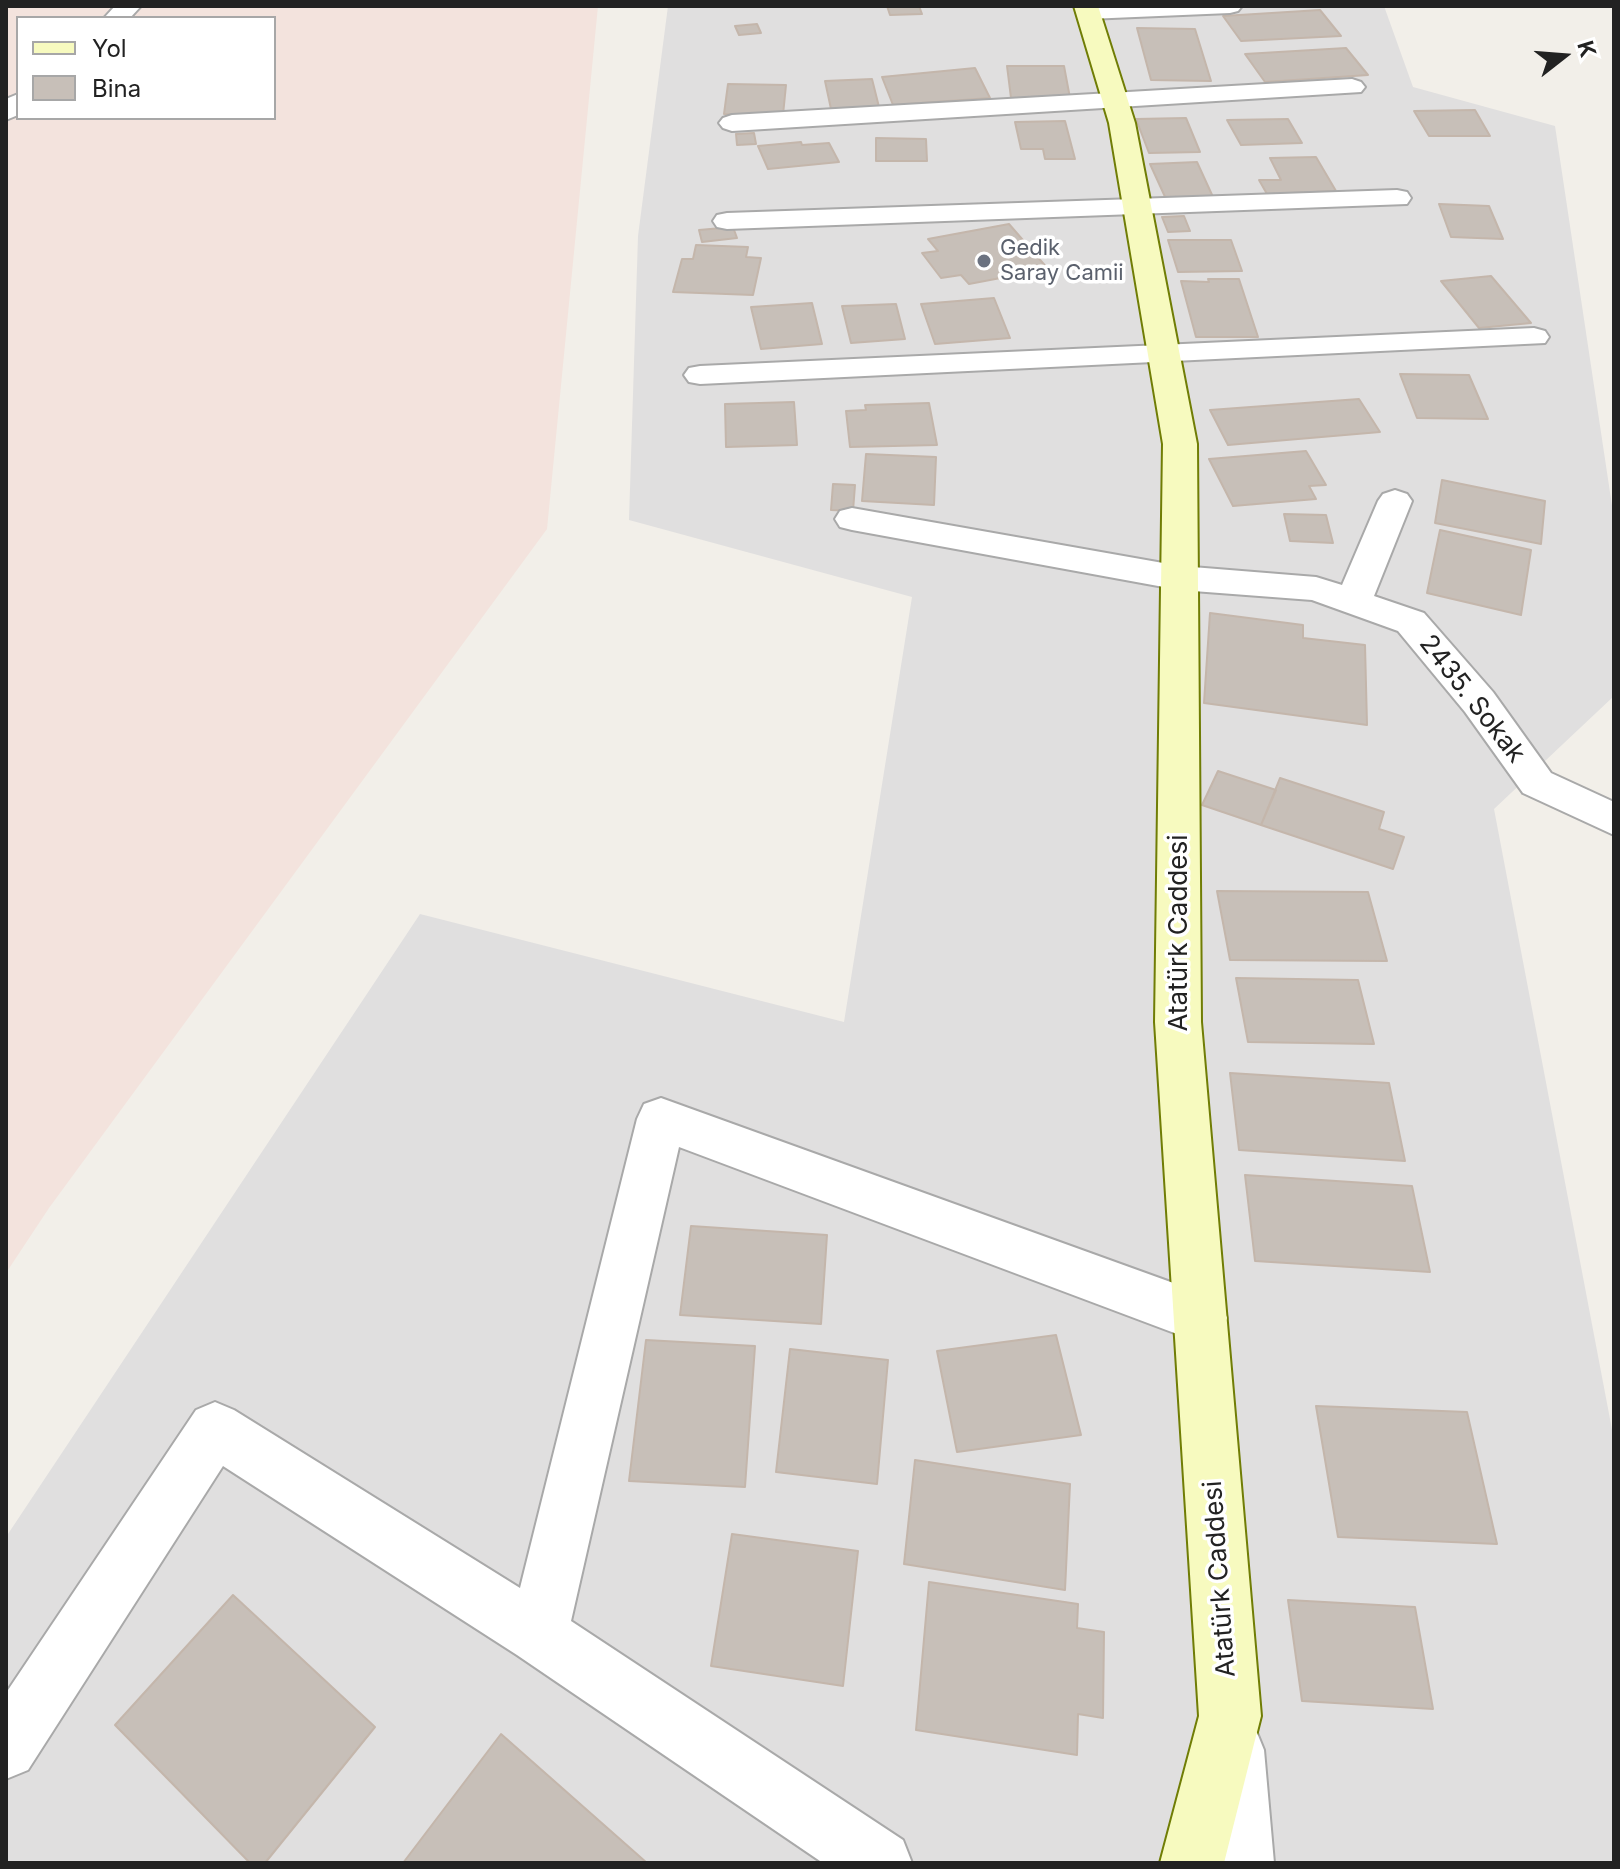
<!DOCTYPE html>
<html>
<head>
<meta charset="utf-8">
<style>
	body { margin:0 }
	#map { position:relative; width:1620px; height:1869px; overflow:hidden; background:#f2efe9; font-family:Inter,sans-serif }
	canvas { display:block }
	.frame { position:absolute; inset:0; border:8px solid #222; pointer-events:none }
	.legend { position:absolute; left:16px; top:16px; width:260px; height:104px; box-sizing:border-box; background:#fff; border:2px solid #a7a7a7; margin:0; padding:10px 14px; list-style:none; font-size:24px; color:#222 }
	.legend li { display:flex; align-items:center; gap:16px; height:40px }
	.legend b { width:40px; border:2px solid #a7a7a7 }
	.north { position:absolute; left:1524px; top:16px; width:80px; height:80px; -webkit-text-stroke:6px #fff; paint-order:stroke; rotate:73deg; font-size:22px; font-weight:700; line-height:32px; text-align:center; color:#222 }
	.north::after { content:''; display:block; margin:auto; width:28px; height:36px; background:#222; clip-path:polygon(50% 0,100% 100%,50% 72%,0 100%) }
</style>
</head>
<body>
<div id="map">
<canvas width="1620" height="1869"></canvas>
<div class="frame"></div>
<ul class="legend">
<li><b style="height:10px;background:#f7fabf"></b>Yol</li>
<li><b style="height:22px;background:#c7bfb8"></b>Bina</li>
</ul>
<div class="north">K</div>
</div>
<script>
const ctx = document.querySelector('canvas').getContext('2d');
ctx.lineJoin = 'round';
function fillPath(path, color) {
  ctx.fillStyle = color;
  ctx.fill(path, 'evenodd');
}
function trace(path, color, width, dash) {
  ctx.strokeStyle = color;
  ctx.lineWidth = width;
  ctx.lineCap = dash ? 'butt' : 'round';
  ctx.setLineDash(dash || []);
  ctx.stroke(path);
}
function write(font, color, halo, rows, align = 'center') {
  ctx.font = font + ' Inter,sans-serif';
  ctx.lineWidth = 7;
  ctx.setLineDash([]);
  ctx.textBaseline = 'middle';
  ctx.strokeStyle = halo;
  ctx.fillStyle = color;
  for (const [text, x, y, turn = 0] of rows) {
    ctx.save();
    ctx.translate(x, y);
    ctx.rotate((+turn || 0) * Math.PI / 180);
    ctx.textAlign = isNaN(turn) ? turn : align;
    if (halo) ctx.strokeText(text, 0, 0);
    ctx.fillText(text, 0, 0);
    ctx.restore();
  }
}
fillPath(new Path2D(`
	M 668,6 L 1384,6 L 1413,87 L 1555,126 L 1614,519 L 1614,696 L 1494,809 L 1614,1440 L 1614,1863 L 6,1863 L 6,1537 L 420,914 L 844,1022 L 912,597 L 629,520 L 638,236 Z`), '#e0dfdf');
fillPath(new Path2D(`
	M 6,6 L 598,6 L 547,529 L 49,1208 L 6,1273 ZM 18,18 L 274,18 L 274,118 L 18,118 Z`), '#f3e3dd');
const building = new Path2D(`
	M 887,6 L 919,6 L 922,14 L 890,15 Z
	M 1320,10 L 1341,36 L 1241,41 L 1223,16 Z
	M 757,24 L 761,33 L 739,35 L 735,26 Z
	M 1137,28 L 1195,29 L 1211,81 L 1151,80 Z
	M 1346,48 L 1368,75 L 1265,82 L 1245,54 Z
	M 1007,66 L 1064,66 L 1070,98 L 1011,98 Z
	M 975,68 L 990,98 L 893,105 L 882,77 Z
	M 872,79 L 879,107 L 831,109 L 825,81 Z
	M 728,84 L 786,85 L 783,115 L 724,114 Z
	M 1475,110 L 1490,136 L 1429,136 L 1414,111 Z
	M 1186,118 L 1200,152 L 1149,153 L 1136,119 Z
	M 1288,119 L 1302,143 L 1241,145 L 1227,120 Z
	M 1065,121 L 1075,159 L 1045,159 L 1043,149 L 1021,149 L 1015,122 Z
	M 754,133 L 756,144 L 737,145 L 736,134 Z
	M 876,138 L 926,139 L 927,161 L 876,161 Z
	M 801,142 L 802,145 L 829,143 L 839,162 L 768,169 L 758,146 Z
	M 1316,157 L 1336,191 L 1267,194 L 1259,180 L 1281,180 L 1270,158 Z
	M 1197,162 L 1213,197 L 1166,199 L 1150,164 Z
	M 1439,204 L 1489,206 L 1503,239 L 1451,237 Z
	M 1184,216 L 1190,231 L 1168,232 L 1162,217 Z
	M 1009,224 L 1048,269 L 969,284 L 961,275 L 941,278 L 922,253 L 938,251 L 928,239 Z
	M 733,227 L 737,238 L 702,242 L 699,230 Z
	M 1168,240 L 1231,240 L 1242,271 L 1178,272 Z
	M 696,245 L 748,247 L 746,257 L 761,258 L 753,295 L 673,292 L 682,259 L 693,259 Z
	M 1491,276 L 1531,323 L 1479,328 L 1441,281 Z
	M 1208,279 L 1239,279 L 1258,337 L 1196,337 L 1181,281 L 1209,282 Z
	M 994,298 L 1010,338 L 935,344 L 921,304 Z
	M 812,303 L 822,344 L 761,349 L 751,307 Z
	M 896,304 L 905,339 L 851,343 L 842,306 Z
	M 1400,374 L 1469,375 L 1488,419 L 1417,418 Z
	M 1359,399 L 1380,432 L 1228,445 L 1210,410 Z
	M 794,402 L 797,445 L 726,447 L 725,404 Z
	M 929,403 L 937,445 L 850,447 L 846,411 L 866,410 L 865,405 Z
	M 1306,451 L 1326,485 L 1309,486 L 1316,499 L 1233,506 L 1209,459 Z
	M 866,454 L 936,457 L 934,505 L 862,501 Z
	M 1442,480 L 1545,501 L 1541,544 L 1435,523 Z
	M 833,484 L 855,485 L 853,511 L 831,510 Z
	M 1284,514 L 1326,515 L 1333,543 L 1290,541 Z
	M 1440,530 L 1531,550 L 1521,615 L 1427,593 Z
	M 1210,613 L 1303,625 L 1303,638 L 1365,645 L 1367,725 L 1204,703 Z
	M 1218,771 L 1276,790 L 1261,825 L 1202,805 Z
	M 1280,778 L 1384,812 L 1379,829 L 1404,837 L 1393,869 L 1261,825 Z
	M 1217,891 L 1368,892 L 1387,961 L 1230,960 Z
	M 1236,978 L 1358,980 L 1374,1044 L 1248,1042 Z
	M 1230,1073 L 1389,1083 L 1405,1161 L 1239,1150 Z
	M 1245,1175 L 1412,1186 L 1430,1272 L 1255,1261 Z
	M 691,1226 L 827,1235 L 821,1324 L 680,1315 Z
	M 1056,1335 L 1081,1435 L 957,1452 L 937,1351 Z
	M 646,1340 L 755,1346 L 745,1487 L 629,1481 Z
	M 790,1349 L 888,1360 L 877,1484 L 776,1472 Z
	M 1316,1406 L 1467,1412 L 1497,1544 L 1338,1537 Z
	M 915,1460 L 1070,1484 L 1065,1590 L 904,1564 Z
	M 732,1534 L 858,1551 L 843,1686 L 711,1666 Z
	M 929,1582 L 1078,1604 L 1077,1628 L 1104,1632 L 1103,1718 L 1078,1714 L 1077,1755 L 916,1730 Z
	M 233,1595 L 375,1727 L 265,1863 L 250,1863 L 115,1725 Z
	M 1288,1600 L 1415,1607 L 1433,1709 L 1302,1701 Z
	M 501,1734 L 647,1863 L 403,1863 Z`);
fillPath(building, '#c7bfb8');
trace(building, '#c4b6ab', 2);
const street = new Path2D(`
	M 115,6 L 141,6 L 130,18 L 104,18 Z
	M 1242,6 L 1238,11 L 1230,13 L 1088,19 L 1080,17 L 1076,12 L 1084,6 Z
	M 1352,79 L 1361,82 L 1365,87 L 1361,92 L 732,131 L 723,128 L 719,123 L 723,118 L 732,115 Z
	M 18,94 L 18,115 L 6,120 L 6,99 Z
	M 1397,190 L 1407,192 L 1411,198 L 1407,204 L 727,229 L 717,227 L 713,221 L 717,215 L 727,213 Z
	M 1534,328 L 1545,331 L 1549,337 L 1545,343 L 700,384 L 689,382 L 684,375 L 689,368 L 700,366 Z
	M 1395,490 L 1407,494 L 1412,501 L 1374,596 L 1424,613 L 1493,692 L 1551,773 L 1614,802 L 1614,835 L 1523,793 L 1465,712 L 1398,631 L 1312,600 L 1180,590 L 852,530 L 840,527 L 835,519 L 840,511 L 852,508 L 1180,566 L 1316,577 L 1342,585 L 1378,501 L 1383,494 Z
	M 661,1098 L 1201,1293 L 1220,1300 L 1227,1318 L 1220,1336 L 1201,1343 L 679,1147 L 571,1621 L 903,1840 L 912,1863 L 823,1863 L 517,1655 L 223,1466 L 28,1770 L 6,1779 L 6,1693 L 196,1410 L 215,1402 L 234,1410 L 520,1588 L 637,1119 L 644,1104 Z
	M 1233,1719 L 1255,1728 L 1264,1750 L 1274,1863 L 1210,1863 L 1202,1750 L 1211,1728 Z`);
const secondary = new Path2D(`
	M 1074,6 L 1098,6 L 1135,123 L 1197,444 L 1201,1022 L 1261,1716 L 1224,1863 L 1160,1863 L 1199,1716 L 1155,1022 L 1163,444 L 1109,123 Z`);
trace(street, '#a9a9a9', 4);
trace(secondary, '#707d05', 4);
fillPath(street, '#fff');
fillPath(secondary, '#f7fabf');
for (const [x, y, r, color] of [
	[984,261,8,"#6b7280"]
]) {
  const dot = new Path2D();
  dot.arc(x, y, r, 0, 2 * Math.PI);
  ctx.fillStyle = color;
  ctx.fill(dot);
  trace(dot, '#fff', 3);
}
write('22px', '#5b616d', '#fff', [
	["Gedik",1000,248],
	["Saray Camii",1000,273]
], 'left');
write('26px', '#222', '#fff', [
	["2435. Sokak",1472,699,52],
	["Atatürk Caddesi",1179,933,-90],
	["Atatürk Caddesi",1220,1579,-94]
]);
</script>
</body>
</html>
